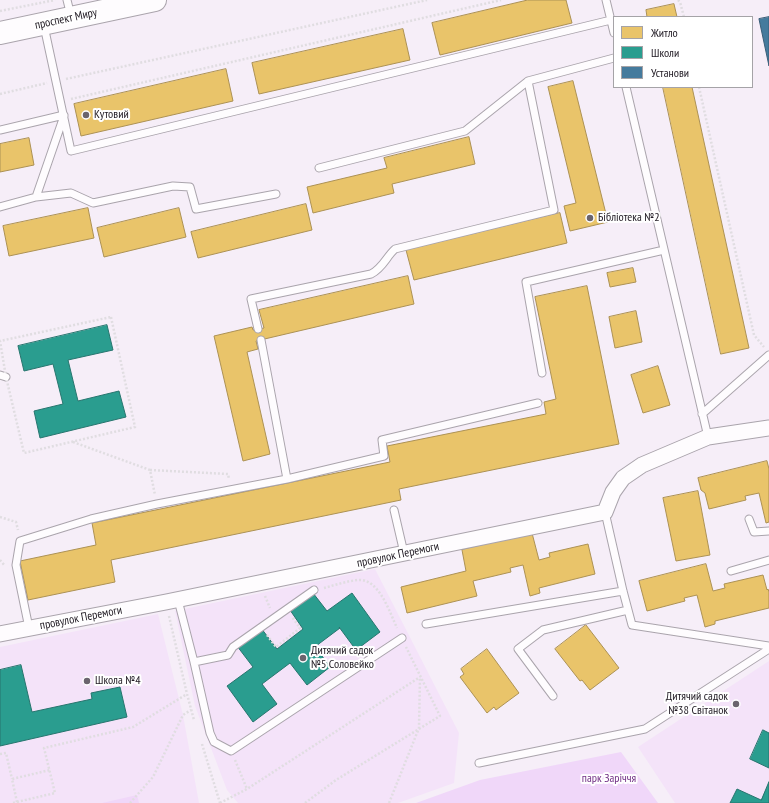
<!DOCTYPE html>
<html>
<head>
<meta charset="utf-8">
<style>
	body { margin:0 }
	#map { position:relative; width:769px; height:803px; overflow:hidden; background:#f6eef8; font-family:"PT Sans Narrow",sans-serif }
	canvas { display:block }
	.legend { position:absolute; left:613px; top:16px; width:140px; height:72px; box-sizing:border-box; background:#fff; border:1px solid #a5a3a7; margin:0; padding:5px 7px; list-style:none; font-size:12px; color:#1f1922 }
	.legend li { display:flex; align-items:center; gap:8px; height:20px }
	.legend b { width:20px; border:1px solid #a5a3a7 }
</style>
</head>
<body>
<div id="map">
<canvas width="769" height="803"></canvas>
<ul class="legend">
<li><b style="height:11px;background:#e9c46a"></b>Житло</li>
<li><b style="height:11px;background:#2a9d8f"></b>Школи</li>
<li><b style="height:11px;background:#457b9d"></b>Установи</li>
</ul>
</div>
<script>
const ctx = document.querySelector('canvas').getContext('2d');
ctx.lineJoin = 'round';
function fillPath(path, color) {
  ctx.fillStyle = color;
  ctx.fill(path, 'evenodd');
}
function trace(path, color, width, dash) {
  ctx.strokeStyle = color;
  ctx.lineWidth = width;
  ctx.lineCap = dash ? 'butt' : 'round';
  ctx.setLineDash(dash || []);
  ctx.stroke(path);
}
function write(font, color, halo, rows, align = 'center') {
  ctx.font = font + ' "PT Sans Narrow",sans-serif';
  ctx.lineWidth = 4;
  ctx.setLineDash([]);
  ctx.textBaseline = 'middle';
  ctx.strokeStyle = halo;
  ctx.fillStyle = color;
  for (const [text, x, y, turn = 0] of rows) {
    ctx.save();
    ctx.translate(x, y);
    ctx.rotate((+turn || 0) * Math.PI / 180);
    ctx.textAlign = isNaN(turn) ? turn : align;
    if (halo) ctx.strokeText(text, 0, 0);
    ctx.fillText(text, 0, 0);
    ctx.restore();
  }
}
fillPath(new Path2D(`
	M 375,569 L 459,733 L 454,783 L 398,803 L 238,803 L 227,790 L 195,706 L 175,611 Z
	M 158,614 L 183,715 L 199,803 L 0,803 L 0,647 Z
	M 769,661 L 769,803 L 675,803 L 638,747 Z`), '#f4e3f9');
fillPath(new Path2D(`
	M 621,752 L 658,803 L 416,803 L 480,780 Z
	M 137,795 L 139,803 L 102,803 Z`), '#f0d7f9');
const homes = new Path2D(`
	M 528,0 L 566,0 L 572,23 L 440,55 L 432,23 Z
	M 674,4 L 677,17 L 647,17 L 646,10 Z
	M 403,29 L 410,60 L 259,94 L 252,63 Z
	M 226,69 L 233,101 L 81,136 L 74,104 Z
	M 573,81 L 608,222 L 570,231 L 564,206 L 576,203 L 548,87 Z
	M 663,87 L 692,87 L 749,348 L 721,354 Z
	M 469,137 L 475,164 L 392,184 L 394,193 L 313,213 L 307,187 L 387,168 L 384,158 Z
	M 29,138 L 34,165 L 0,172 L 0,144 Z
	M 306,204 L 312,230 L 198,258 L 191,232 Z
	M 88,208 L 94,238 L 9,256 L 3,226 Z
	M 179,208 L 186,237 L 104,257 L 97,228 Z
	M 560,213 L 567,243 L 414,280 L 406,250 Z
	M 633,268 L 636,282 L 610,287 L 607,273 Z
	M 408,276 L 414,304 L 256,341 L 258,349 L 247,352 L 270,454 L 243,461 L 214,336 L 252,327 L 253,330 L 264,328 L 259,310 Z
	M 587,286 L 619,444 L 399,489 L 401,500 L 111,560 L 115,582 L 28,600 L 20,561 L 96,545 L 92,523 L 390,462 L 387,446 L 546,414 L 544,402 L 556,399 L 535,297 Z
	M 636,311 L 642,342 L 615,348 L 609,317 Z
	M 658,366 L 670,405 L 643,413 L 631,375 Z
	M 767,461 L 769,469 L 769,522 L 766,523 L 759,493 L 745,496 L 746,500 L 709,509 L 705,493 L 701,490 L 698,478 Z
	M 698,491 L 710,555 L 676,561 L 663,498 Z
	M 532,533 L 539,560 L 550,557 L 549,553 L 588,544 L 595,574 L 539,588 L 540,593 L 530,596 L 523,565 L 510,568 L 511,572 L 473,581 L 477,596 L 407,613 L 401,587 L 466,571 L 462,550 Z
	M 706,564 L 713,591 L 725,588 L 724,584 L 763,575 L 767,590 L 768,589 L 769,592 L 769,608 L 715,621 L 715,624 L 705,627 L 697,595 L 684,598 L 685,601 L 647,611 L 639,581 Z
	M 586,625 L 619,668 L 590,690 L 582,680 L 580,681 L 555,649 Z
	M 487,649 L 519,693 L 496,710 L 494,707 L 487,713 L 460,677 L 464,674 L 461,669 Z`);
fillPath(homes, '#e9c46a');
trace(homes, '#ac9154', 1);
const schools = new Path2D(`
	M 107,325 L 113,350 L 68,360 L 78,401 L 119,391 L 126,417 L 40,438 L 34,411 L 63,404 L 53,364 L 24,371 L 18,346 Z
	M 313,593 L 327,611 L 352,593 L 380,632 L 356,650 L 339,627 L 340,628 L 316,646 L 314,645 L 330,667 L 307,685 L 290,663 L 262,684 L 277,704 L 253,722 L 227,686 L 253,667 L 237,646 L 261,628 L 277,649 L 303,629 L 290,610 Z
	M 21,665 L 32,712 L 92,699 L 91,693 L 120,687 L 127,717 L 0,746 L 0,670 Z
	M 763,730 L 769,733 L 769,768 L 750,759 Z
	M 769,782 L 769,803 L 730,803 L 737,789 L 761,800 Z`);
fillPath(schools, '#2a9d8f');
trace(schools, '#27756e', 1);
const public = new Path2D(`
	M 769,17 L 769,66 L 759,19 Z`);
fillPath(public, '#457b9d');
trace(public, '#3a5e78', 1);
const service = new Path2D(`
	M 67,0 L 71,16
	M 606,0 L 614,33
	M 44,26 L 71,151 L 611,20
	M 626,87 L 708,437
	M 0,130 L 64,115
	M 319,168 L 465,131 L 528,81 L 614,58
	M 36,197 L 71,193 L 93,203 L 173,186 L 190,187 L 196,209 L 276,194
	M 0,207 L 36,197 L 64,116
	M 258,329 L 251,299 L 371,274 C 383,268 386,257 395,249 L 554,210 L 528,81
	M 261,340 L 287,479
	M 542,373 L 526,282 L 664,250
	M 0,375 L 6,377
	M 702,414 L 769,355
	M 394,510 L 404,553
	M 605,512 L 623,591 L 632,625 L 769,646
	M 749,519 L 754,532 L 769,531
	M 731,571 L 769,560
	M 178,600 L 194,662 L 210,733 L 214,742 L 231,751 L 402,638
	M 426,624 L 623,591
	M 29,628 L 16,565 L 20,541 L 91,519 L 157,504 L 287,479 L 384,456 L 382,440 L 538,403
	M 194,662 L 228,655 L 233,647 L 314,590
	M 553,696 L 518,649 L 543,630 L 628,610
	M 479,763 L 645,729 L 769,649`);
const minor = new Path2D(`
	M 0,634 L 166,602 L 605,512 L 613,492 L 623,478 L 642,465 L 708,437 L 769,428`);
const primary = new Path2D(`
	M 0,33 L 155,0`);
trace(service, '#aaa4ac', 9);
trace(minor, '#aaa4ac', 17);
trace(primary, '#aaa4ac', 24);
trace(new Path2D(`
	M 678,0 L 680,2 L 684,17
	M 0,11 L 55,0
	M 66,79 L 427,0
	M 699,87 L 754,335 L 764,347
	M 0,94 L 47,83
	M 71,99 L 501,0
	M 111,317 L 135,427 L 24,453 L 6,377 L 0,341 Z
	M 73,442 L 150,470 L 155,495
	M 150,470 L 228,474 L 229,479
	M 0,517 L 16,522 L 18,530
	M 0,560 L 5,566
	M 324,588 C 335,585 347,581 358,580 C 379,578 390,613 397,628
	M 265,596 L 270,608
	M 169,616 L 187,694 L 194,720
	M 267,635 L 276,647 L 300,628 L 292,617
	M 202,744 L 220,803
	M 0,754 L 6,753 L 12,779
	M 235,760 L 247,789
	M 17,802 L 55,793 L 44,748 L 133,727 L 187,694
	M 13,803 L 17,802 L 12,779 L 50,770
	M 130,803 L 153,777 L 183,715 L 191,710
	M 220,803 L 247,789 L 420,677
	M 305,803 L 336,780 L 440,716 L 406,647
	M 389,803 L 419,728 L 420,677`), '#e0dde1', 2.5, [2, 2]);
trace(service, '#fefcfe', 7);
trace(minor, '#fefcfe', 15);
trace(primary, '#fefcfe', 22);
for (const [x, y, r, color] of [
	[86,115,4,"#6a646d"],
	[590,218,4,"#6a646d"],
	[303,658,4,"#6a646d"],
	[87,681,4,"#6a646d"],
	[736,704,4,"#6a646d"]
]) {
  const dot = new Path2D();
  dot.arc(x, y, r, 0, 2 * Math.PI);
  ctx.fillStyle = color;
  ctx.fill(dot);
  trace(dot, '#fff', 1.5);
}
write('12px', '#1f1922', '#fff', [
	["проспект Миру",66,19,-12],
	["провулок Перемоги",398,555,-12],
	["провулок Перемоги",81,618,-11]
]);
write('12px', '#1f1922', '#fff', [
	["Кутовий",94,115],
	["Бібліотека №2",598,218],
	["Дитячий садок",311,651],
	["№5 Соловейко",311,665],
	["Школа №4",95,681],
	["Дитячий садок",728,697,"right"],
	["№38 Світанок",728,711,"right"]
], 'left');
write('12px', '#733286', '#fff', [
	["парк Заріччя",609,779]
]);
</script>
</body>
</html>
